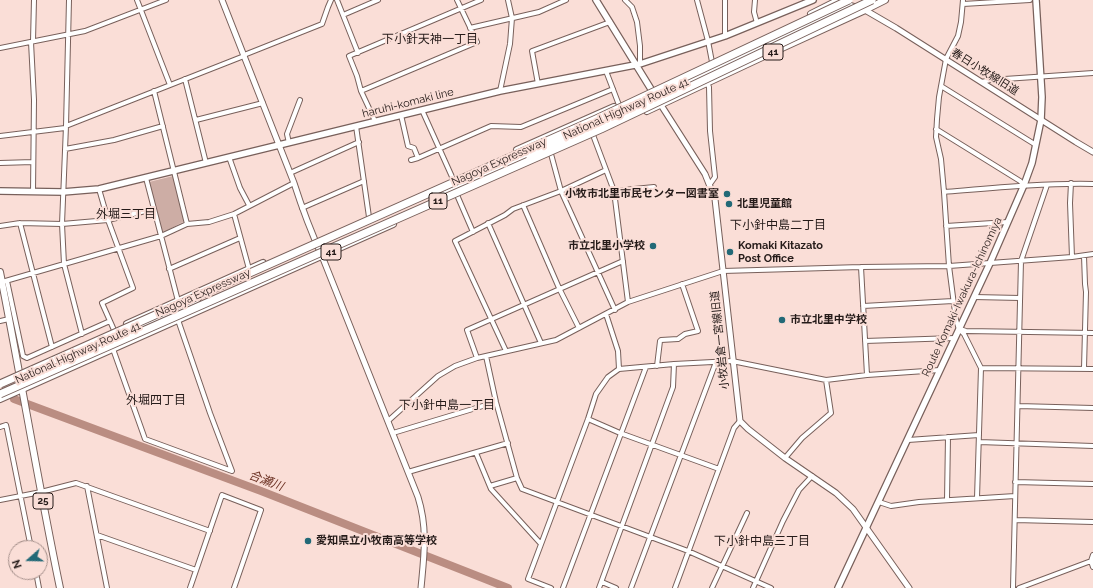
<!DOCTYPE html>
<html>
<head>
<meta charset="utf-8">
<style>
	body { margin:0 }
	#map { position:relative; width:1093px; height:588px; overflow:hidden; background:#faded7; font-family:Raleway,sans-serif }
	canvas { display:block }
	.north { position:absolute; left:8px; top:540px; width:40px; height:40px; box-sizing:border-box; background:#faded7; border:1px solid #a5908b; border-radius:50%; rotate:250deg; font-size:11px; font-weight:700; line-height:16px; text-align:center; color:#251b19 }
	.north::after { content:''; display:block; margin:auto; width:14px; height:18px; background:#226977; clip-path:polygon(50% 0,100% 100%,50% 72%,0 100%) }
</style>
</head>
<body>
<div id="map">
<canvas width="1093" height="588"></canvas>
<div class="north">N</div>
</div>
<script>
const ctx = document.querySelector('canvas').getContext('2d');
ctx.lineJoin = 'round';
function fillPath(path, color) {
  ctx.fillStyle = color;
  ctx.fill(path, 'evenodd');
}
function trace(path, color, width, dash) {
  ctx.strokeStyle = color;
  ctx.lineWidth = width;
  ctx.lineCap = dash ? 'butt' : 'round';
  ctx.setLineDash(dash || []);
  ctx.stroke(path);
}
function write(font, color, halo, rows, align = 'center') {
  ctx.font = font + ' Raleway,"Noto Sans JP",sans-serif';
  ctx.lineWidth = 4;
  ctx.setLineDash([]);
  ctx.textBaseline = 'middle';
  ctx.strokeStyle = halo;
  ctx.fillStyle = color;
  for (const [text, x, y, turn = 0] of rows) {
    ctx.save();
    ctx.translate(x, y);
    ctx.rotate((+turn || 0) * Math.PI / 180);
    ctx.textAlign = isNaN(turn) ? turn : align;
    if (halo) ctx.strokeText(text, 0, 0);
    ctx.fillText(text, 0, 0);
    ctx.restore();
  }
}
fillPath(new Path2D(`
	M 173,176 L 184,221 L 183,222 L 164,232 L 162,231 L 149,182 Z`), '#cdada5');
trace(new Path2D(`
	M 14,399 L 261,491 L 508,588`), '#ba8d82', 8);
const minor = new Path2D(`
	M 69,0 L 66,126 L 62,224 L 64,264 L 82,334
	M 137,0 L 170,85
	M 337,0 L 358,53
	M 625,0 L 632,7 L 637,22 L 640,46 L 640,64
	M 697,0 L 708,41 L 712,62
	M 725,0 L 725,36
	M 755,0 L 754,12 L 757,23
	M 963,0 L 961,22 L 958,36 L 946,59 L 939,97 L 937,119 L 936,137 L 941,159 L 944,192 L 949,266 L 956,320 L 959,329 L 964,334 L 981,368 L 977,498
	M 963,4 L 1030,0
	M 343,15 L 378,0
	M 470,28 L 539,12 L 566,0
	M 33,41 L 34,0
	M 31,42 L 34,100 L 33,192
	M 0,48 L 85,31 L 166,0
	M 244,55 L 322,24 L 328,7 L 331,0
	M 606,71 L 619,105
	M 185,79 L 206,163
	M 982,82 L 990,80 L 1093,73
	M 707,83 L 709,87 L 710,131 L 715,177 L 710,184
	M 538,84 L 532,51 L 610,22
	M 941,86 L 1036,145
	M 154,91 L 187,224
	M 361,91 L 477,42 L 457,0
	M 500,91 L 510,44 L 512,18 L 508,0
	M 422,110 L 453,179
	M 401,115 L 408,146 L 414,148 L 418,158
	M 196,120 L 263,103
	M 375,121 L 361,91 L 357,76 L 349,56 L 481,0
	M 66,126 L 244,56
	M 356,126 L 369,217
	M 936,129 L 1020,181 L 1024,185
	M 593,135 L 614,191 L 628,302
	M 0,136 L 65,128
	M 289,143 L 287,134 L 300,100
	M 65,149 L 114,140 L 163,126
	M 551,154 L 561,191 L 615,310
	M 229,157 L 240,188 L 249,205
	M 411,160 L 418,158 L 491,126 L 521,127 L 613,89
	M 0,163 L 33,162
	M 290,173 L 359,142
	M 146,178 L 178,301
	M 1071,183 L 1070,203 L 1072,257
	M 99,189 L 108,220 L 133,288 L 102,303 L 114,330
	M 614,191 L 654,187
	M 944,192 C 993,188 1043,183 1093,184
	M 457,195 L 473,232
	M 523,205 L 559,288 L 579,328
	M 302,208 L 364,181
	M 234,214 L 249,269
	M 488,223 L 541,343
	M 0,226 L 20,223
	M 946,226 L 1008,222
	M 1084,256 L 1085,284 L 1086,292 L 1084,368
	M 861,267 L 867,375
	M 169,269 L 240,238
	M 7,281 L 23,356 L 27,358 L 110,321
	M 2,282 L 161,236 L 187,224 L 209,222 L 234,214 L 294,183
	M 974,297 L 1020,298
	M 863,306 L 953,301
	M 606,314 L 618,351 L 619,369
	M 0,321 L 9,319
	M 960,329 L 966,331 L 1093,333
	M 865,341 L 955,338
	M 52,347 L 20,223 L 62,224 L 108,220 L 154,209
	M 113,349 L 145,439 L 232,471 L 210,413 L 178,320
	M 506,351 L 455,241 L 505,215 L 513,209 L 561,191 L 606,170
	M 486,356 L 496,402 L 517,478 L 522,489 L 688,551 L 771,588
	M 477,358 L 467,330 L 623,261
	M 657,366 L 660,341 L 661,340 L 678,339 L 685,334 L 698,331 L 682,284
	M 981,368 L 1093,369
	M 1018,406 L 1093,408
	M 588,419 L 620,433 L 719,469
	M 388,421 L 438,376 L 455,366 L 477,358 L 556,340 L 628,302 L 723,271 L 861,267 L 949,266 L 1072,257 L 1093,254
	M 0,427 L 6,425 L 7,429 L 31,548
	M 393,433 L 496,402
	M 908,440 L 979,435
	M 979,442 L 1093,446
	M 476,453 L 491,489 L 541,544
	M 785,458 L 802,438 L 831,413 L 826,380
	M 408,472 L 508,443
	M 1015,482 L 1093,484
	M 87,486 L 107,588
	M 490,486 L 517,478
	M 0,500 L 41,492 L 76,483 L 210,531
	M 947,500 L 948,437
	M 879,502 L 891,506 L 919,502 L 1015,496
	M 1015,520 L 1093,522
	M 97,535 L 196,570
	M 1093,555 L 1091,561 L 1093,567
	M 36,572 L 39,588
	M 602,582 L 616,588
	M 190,588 L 222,495 L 261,510 L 234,588
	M 551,588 L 528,579 L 588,419 L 596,394 L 608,377 L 619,369 L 674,364 L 732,361 L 826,380 L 867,375 L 940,370
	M 563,588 C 591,514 618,440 646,367
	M 599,588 L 673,387 L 674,364
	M 631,588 L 716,362
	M 675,588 L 734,428 L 740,421
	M 712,588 L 747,513
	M 753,588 L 783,521 L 799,490 L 812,476
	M 1013,588 L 1021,261 L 1047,185
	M 1019,588 L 1091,561`);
const tertiary = new Path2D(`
	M 222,0 L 294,183 C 302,208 311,232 322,256 L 418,497 C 428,529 424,556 421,588
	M 865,10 L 896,28 L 1076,142 L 1093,152
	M 661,105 L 705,174 L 715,199 L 740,421 L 748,429 L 785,458 L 836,493 L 853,509 L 909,588`);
const secondary = new Path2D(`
	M 596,0 L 654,94
	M 0,191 L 63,192 L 99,189 L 500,91 L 640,64 L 725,36 L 813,0
	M 838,588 L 990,263 L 1024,185 L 1032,163 L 1041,120 L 1042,97 L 1036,0`);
const primary = new Path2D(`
	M 0,272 C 21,377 38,483 60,588`);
const trunk = new Path2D(`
	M 811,14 L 839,0
	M 647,111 L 758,59 L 865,10 L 885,0
	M 517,150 L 614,107
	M 127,324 L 263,263
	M 0,399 L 393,224`);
const motorway = new Path2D(`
	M 680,86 L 754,52 L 849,6 L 856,8
	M 444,195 L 529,155
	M 112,339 L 193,303 L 199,296`);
trace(minor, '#78605b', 6);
trace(tertiary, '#78605b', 7);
trace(secondary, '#78605b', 8);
trace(primary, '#78605b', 8);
trace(trunk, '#78605b', 8);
trace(motorway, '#78605b', 9);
trace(minor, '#fff', 4);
trace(tertiary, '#fff', 5);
trace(secondary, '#fff', 5.5);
trace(primary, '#fff', 6);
trace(trunk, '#fff', 6);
trace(motorway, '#fff', 7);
const motorwayBridge = new Path2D(`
	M 529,155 L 680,86
	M 0,384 L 596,119 L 849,0
	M 0,394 L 601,129 L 872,0`);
trace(motorwayBridge, '#78605b', 9, []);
trace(motorwayBridge, '#fff', 7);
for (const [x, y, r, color] of [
	[727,194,4,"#226977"],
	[729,204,4,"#226977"],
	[653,246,4,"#226977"],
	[730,252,4,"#226977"],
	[782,320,4,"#226977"],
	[308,541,4,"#226977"]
]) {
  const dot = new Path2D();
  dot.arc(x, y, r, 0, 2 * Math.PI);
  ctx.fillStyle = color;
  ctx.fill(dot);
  trace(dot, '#faded7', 1.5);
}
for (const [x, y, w] of [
	[773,52,20],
	[438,201,18],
	[331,252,20],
	[43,501,20]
]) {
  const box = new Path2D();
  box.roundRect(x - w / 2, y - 8, w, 16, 3);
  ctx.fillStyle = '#faded7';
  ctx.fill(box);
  trace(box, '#251b19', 1);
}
write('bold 10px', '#251b19', null, [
	["41",773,52],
	["11",438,201],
	["41",331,252],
	["25",43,501]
]);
write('11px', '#251b19', '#faded7', [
	["春日小牧線旧道",985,72,32],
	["haruhi-komaki line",408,103,-14],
	["National Highway Route 41",626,109,-24],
	["Nagoya Expressway",499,162,-24],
	["Nagoya Expressway",203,293,-24],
	["Route Komaki-Iwakura-Ichinomiya",962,297,-65],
	["小牧岩倉一宮線旧道",720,340,-96],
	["National Highway Route 41",78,353,-24]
]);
write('bold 11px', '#251b19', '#faded7', [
	["小牧市北里市民センター図書室",719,194,"right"],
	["北里児童館",737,204],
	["市立北里小学校",645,246,"right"],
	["Komaki Kitazato",738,246],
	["Post Office",738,259],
	["市立北里中学校",790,320],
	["愛知県立小牧南高等学校",316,541]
], 'left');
write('12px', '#251b19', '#faded7', [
	["下小針天神一丁目",430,39],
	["外堀三丁目",126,214],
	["下小針中島二丁目",778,225],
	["外堀四丁目",156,400],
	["下小針中島一丁目",447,405],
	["下小針中島三丁目",762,541]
]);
write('italic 12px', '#6b3022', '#faded7', [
	["合瀬川",266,481,21]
]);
</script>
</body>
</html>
